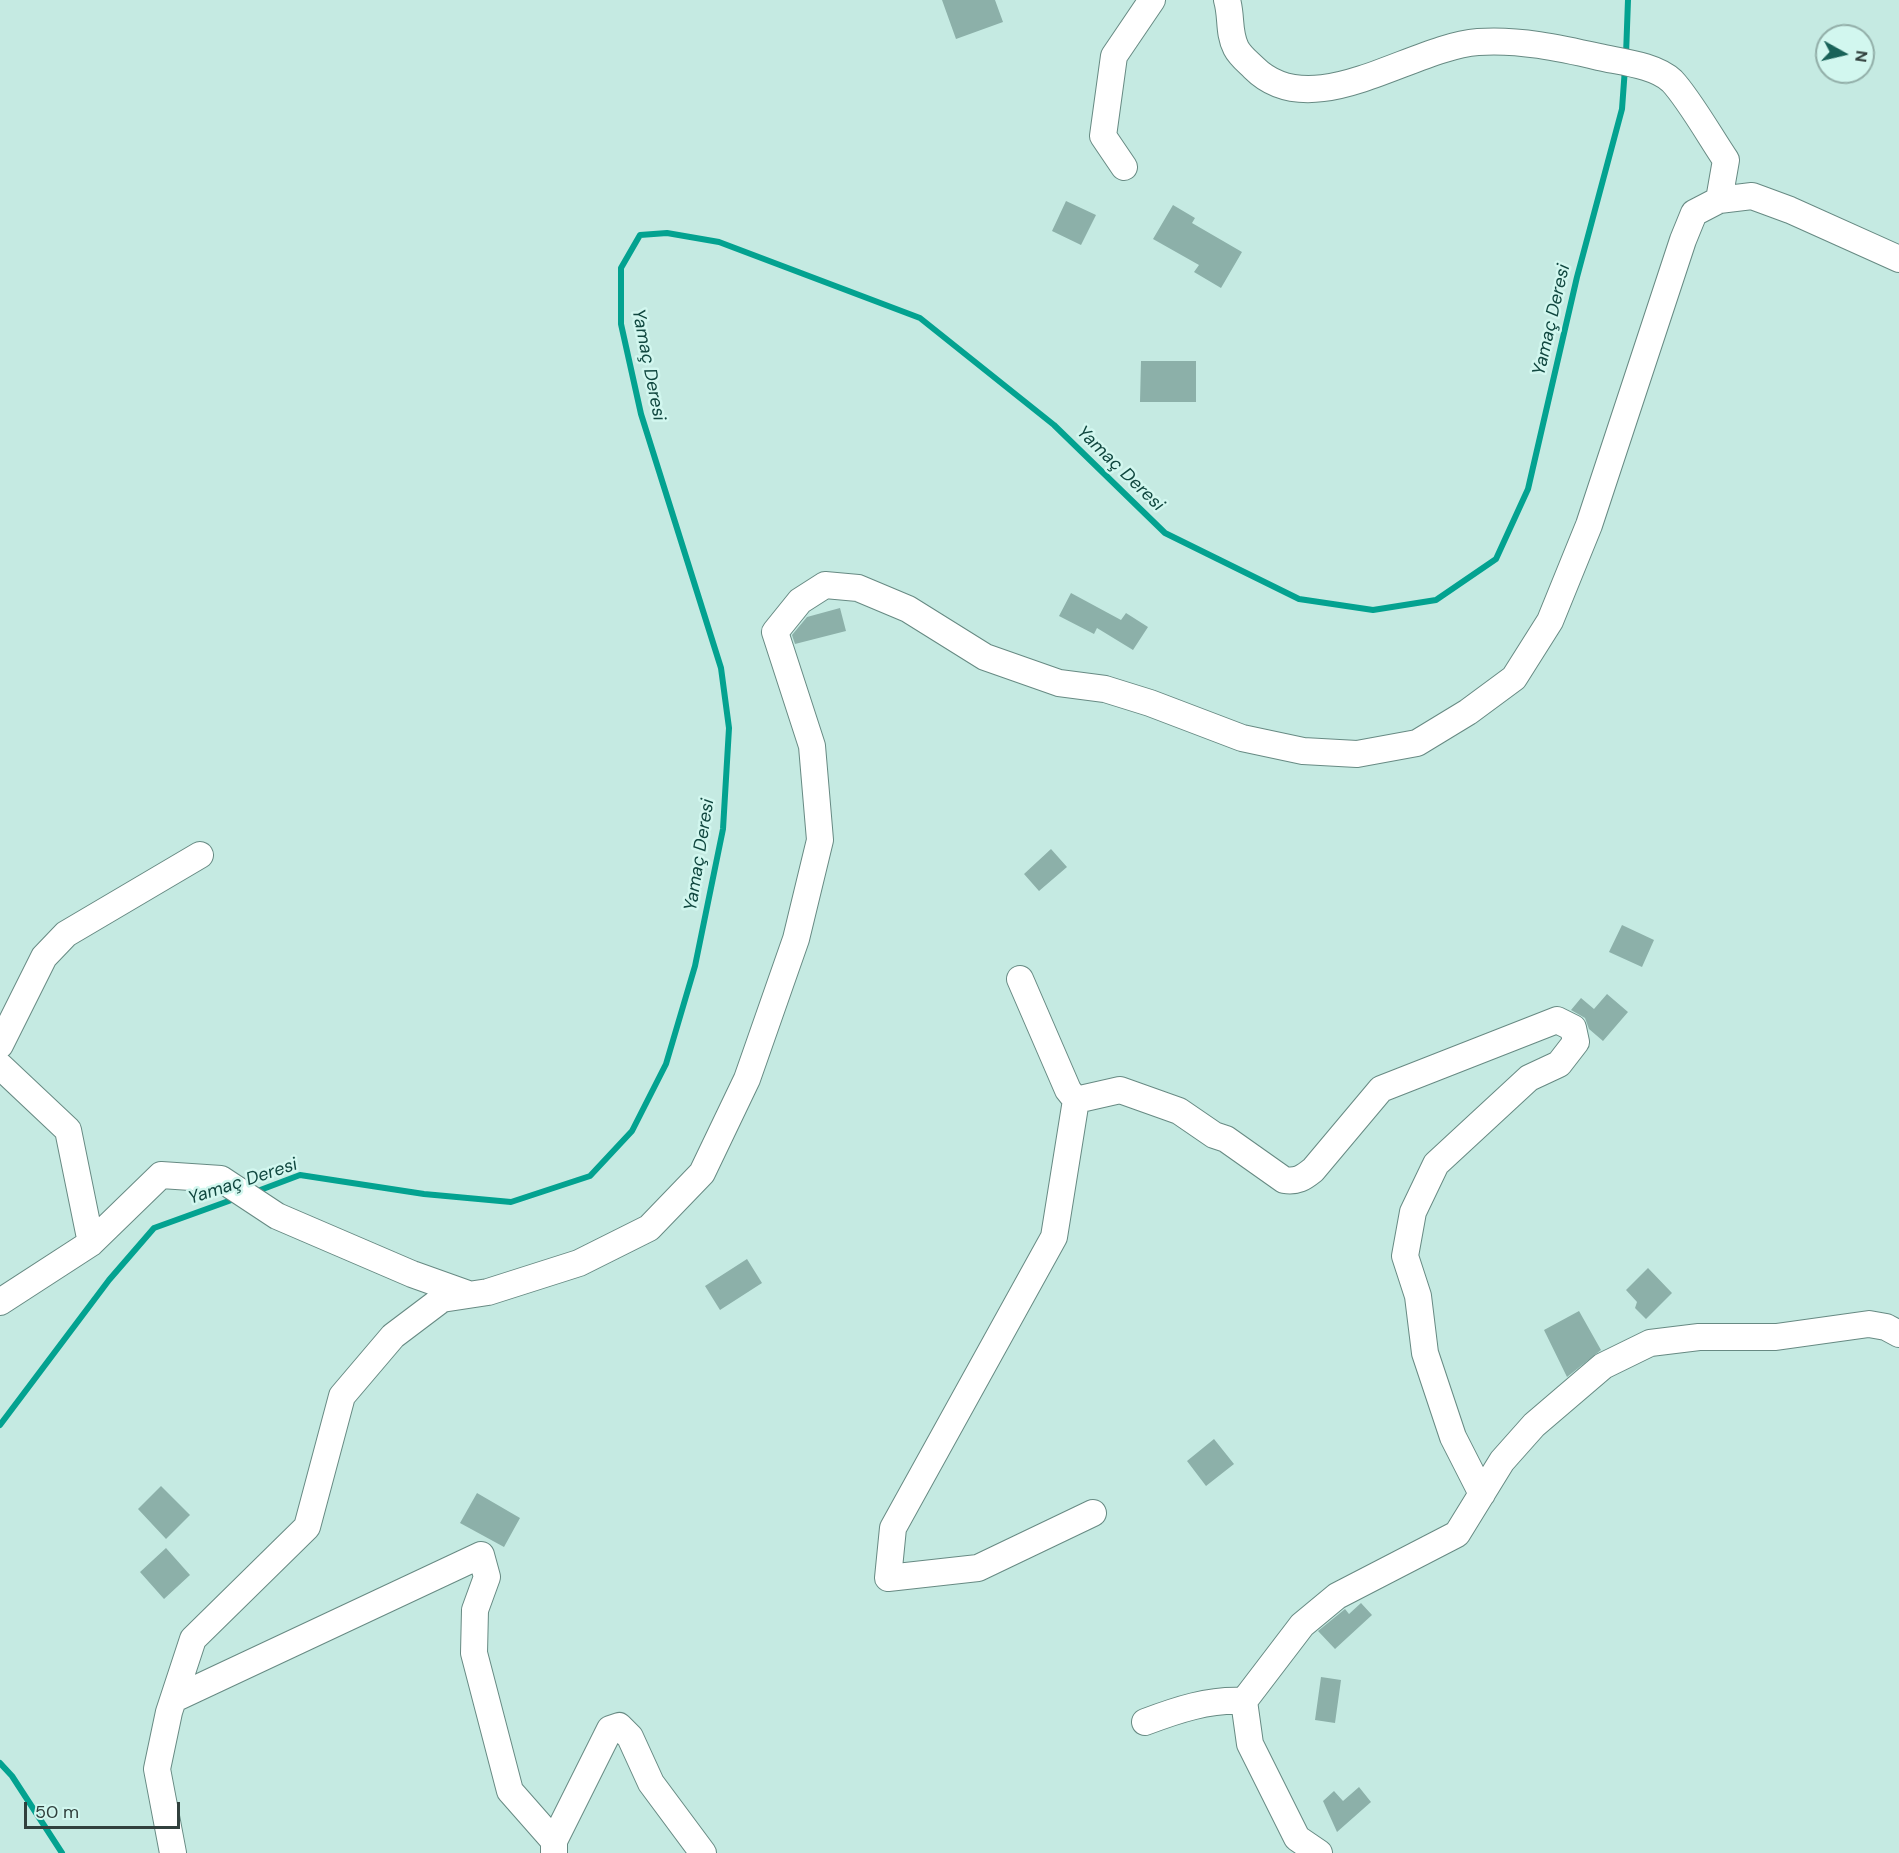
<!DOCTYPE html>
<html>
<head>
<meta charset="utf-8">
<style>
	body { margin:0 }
	#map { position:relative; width:1899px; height:1853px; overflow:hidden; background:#c5eae2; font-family:"DM Sans",sans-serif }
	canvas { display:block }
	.north { position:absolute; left:1815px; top:24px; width:60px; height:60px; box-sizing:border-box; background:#d2f7ef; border:2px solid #92aea8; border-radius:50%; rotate:98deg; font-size:16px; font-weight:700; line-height:24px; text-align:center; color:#31403d }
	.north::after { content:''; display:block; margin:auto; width:21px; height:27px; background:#196258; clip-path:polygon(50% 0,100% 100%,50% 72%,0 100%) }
	.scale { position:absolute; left:24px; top:1802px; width:156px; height:27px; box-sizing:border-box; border:3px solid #31403d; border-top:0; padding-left:8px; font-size:18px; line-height:21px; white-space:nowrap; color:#31403d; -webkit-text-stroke:4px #d2f7ef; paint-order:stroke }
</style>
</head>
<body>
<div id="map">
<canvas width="1899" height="1853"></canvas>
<div class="north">N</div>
<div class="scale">50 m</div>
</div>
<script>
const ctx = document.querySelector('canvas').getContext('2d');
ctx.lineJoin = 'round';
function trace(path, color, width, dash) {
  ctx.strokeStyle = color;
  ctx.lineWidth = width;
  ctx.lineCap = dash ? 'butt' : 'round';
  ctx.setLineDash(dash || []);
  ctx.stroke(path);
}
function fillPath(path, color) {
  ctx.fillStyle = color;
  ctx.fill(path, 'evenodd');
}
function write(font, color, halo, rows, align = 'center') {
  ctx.font = font + ' "DM Sans",sans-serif';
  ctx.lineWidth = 5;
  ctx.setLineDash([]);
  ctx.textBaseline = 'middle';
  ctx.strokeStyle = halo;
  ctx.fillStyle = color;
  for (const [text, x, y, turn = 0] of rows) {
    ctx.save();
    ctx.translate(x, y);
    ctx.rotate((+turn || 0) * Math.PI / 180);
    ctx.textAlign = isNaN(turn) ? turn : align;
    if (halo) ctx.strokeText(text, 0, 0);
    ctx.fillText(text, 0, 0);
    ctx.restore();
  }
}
trace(new Path2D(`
	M 1626,55 L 1628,0
	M 255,1192 L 300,1175 L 424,1194 L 511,1202 L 590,1176 L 632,1131 L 666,1064 L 695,966 L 723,829 L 729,728 L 721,668 L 641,414 L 621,324 L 621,268 L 640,235 L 667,233 L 719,242 L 920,318 L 1054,425 L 1165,533 L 1299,599 L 1373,610 L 1436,600 L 1496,559 L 1528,489 L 1577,277 L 1622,109 L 1625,68
	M 0,1425 L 109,1280 L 154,1228 L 237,1198
	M 0,1763 L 12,1776 L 62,1853`), '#03a290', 6);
fillPath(new Path2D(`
	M 942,0 L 995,0 L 1003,22 L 956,39 Z
	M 1066,201 L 1096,215 L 1081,245 L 1052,231 Z
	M 1173,205 L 1195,218 L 1192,223 L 1242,252 L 1221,288 L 1194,272 L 1199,265 L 1153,239 Z
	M 1141,361 L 1196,361 L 1196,402 L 1140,402 Z
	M 1071,593 L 1121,620 L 1126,613 L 1148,627 L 1133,650 L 1097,628 L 1094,634 L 1059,616 Z
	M 840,608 L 846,631 L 795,644 L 792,635 L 807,617 Z
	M 1051,849 L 1067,867 L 1039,891 L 1024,874 Z
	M 1622,925 L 1654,940 L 1642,967 L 1609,952 Z
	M 1607,994 L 1628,1012 L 1603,1041 L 1589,1029 L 1585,1018 L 1571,1010 L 1581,998 L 1594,1009 Z
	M 747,1259 L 762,1283 L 720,1310 L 705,1286 Z
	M 1648,1268 L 1672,1293 L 1646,1319 L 1635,1308 L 1637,1302 L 1626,1290 Z
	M 1579,1311 L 1601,1350 L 1567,1377 L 1544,1330 Z
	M 1214,1439 L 1234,1464 L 1206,1486 L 1187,1461 Z
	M 161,1486 L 190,1515 L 166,1539 L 138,1509 Z
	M 477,1493 L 520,1518 L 504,1547 L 460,1523 Z
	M 166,1548 L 190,1575 L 164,1599 L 140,1572 Z
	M 1361,1603 L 1372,1615 L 1335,1649 L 1318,1631 L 1345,1609 L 1349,1614 Z
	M 1321,1677 L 1341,1680 L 1335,1723 L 1315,1720 Z
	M 1359,1787 L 1371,1802 L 1337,1832 L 1323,1801 L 1334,1791 L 1343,1801 Z`), '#8cb0a9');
const minor = new Path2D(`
	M 1227,0 C 1232,17 1228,32 1236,48 C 1240,56 1248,62 1254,68 C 1312,126 1411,47 1478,42 C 1518,39 1560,48 1599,57 C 1621,62 1655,65 1672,81 C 1689,99 1711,138 1726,160 L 1719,200
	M 1124,167 L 1103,136 L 1114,56 L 1152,0
	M 1020,979 L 1068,1090 L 1076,1100
	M 0,1045 L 44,957 L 66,934 L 200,855
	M 0,1066 L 68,1130 L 91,1243
	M 1076,1100 L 1120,1090 L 1179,1111 L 1214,1135 L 1226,1139 L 1284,1180 C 1297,1182 1303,1178 1313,1170 L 1381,1089 L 1557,1020 L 1573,1028 L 1576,1042 L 1559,1064 L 1529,1078 L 1436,1164 L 1413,1212 L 1405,1256 L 1418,1296 L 1425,1353 L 1453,1437 L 1482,1494
	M 1076,1100 L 1054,1237 L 893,1528 L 888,1578 L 978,1568 L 1093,1513
	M 0,1302 L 91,1243 L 161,1175 L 221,1179 L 277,1216 L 412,1274 L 468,1294
	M 174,1699 L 481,1555 L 487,1577 L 475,1610 L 474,1653 L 510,1791 L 554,1841
	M 1145,1722 C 1177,1710 1209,1699 1244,1701
	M 173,1853 L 157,1769 L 169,1712 L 193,1639 L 307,1527 L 342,1396 L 393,1336 L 442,1299 L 488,1292 L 579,1263 L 649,1228 L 702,1173 L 747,1079 L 796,939 L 820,840 L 812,746 L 775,632 L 800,601 L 825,585 L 858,588 L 908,609 L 985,657 L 1059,683 L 1105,689 L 1150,703 L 1242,738 L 1303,751 L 1357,754 L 1417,743 L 1468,712 L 1514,678 L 1550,621 L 1589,525 L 1683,240 L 1694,213 L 1719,200 L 1752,196 L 1790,210 L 1899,259
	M 554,1853 L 554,1841 L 610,1729 L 619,1726 L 630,1737 L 651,1783 L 703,1853
	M 1319,1853 L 1297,1838 L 1250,1744 L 1244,1701 L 1302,1625 L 1337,1596 L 1457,1534 L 1502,1461 L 1534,1425 L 1603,1366 L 1650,1343 L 1699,1337 L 1776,1337 L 1869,1324 L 1886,1327 L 1899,1334`);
trace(minor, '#678a83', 28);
trace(minor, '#fff', 26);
write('italic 18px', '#10473f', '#d2f7ef', [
	["Yamaç Deresi",1552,320,-77],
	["Yamaç Deresi",648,365,79],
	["Yamaç Deresi",1120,469,44],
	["Yamaç Deresi",700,855,-81],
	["Yamaç Deresi",243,1182,-18]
]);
</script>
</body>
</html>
